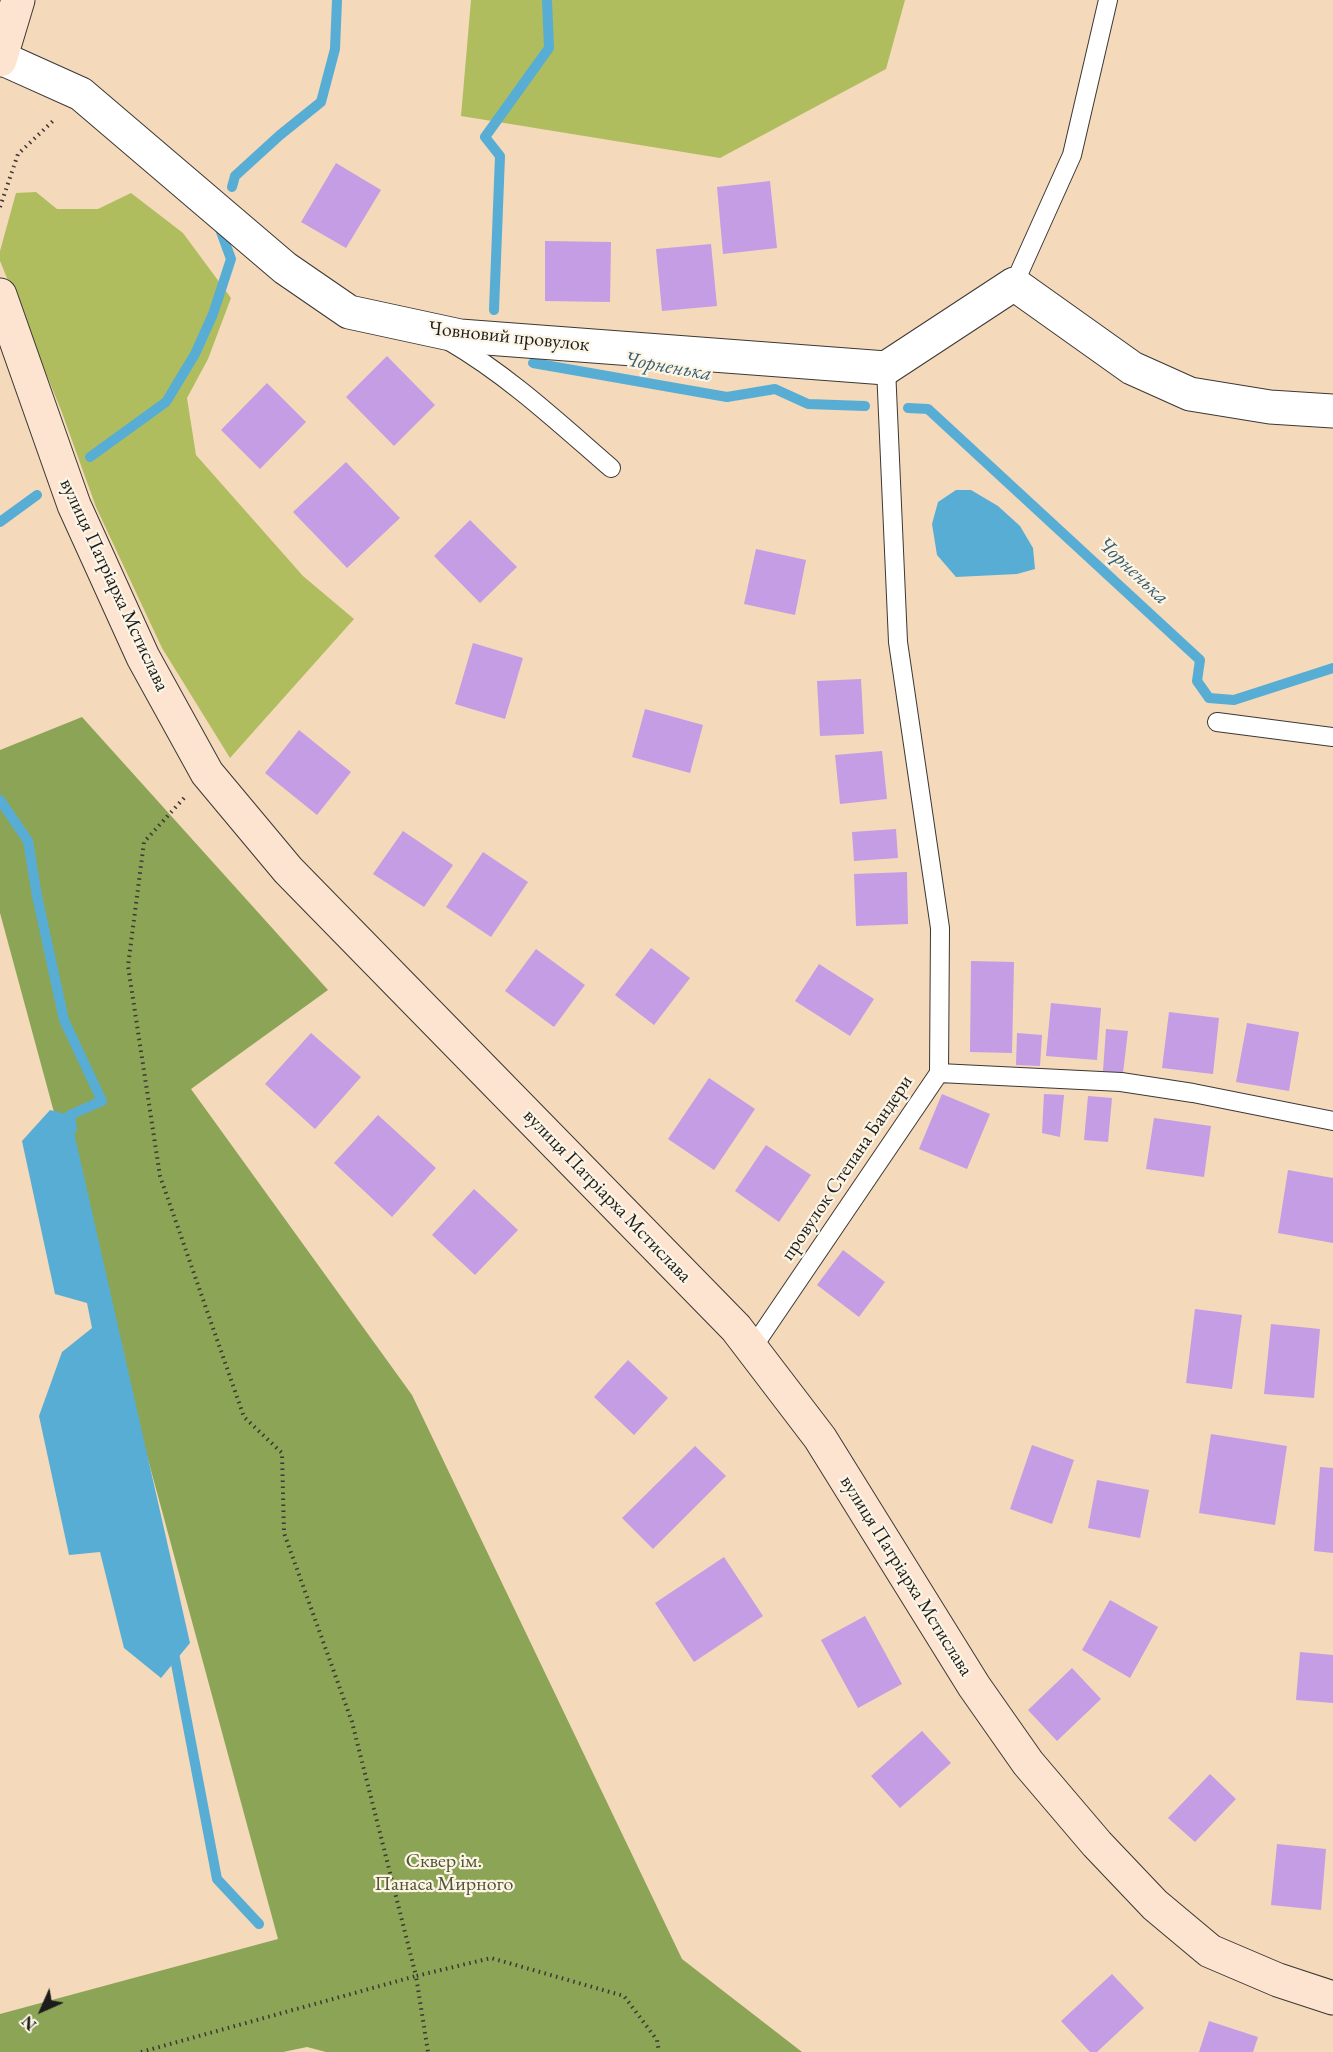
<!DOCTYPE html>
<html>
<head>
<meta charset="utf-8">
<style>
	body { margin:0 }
	#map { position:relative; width:1333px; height:2052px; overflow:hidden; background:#f4d9bb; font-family:"EB Garamond",serif }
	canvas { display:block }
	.north { position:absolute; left:12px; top:1980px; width:60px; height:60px; -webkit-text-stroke:4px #fcf5e5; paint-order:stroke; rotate:225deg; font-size:16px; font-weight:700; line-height:24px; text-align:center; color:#1c1c1c }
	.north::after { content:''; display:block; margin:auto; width:21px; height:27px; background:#1c1c1c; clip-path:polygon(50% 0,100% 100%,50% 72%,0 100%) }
</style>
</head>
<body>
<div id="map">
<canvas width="1333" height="2052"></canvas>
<div class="north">N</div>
</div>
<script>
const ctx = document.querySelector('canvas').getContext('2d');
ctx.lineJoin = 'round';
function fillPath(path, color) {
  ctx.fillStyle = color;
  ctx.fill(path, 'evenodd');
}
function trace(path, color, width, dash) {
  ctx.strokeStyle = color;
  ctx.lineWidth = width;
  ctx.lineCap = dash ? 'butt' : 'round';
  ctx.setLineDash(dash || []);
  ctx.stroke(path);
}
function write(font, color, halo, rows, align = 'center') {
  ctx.font = font + ' "EB Garamond",serif';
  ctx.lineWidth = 4.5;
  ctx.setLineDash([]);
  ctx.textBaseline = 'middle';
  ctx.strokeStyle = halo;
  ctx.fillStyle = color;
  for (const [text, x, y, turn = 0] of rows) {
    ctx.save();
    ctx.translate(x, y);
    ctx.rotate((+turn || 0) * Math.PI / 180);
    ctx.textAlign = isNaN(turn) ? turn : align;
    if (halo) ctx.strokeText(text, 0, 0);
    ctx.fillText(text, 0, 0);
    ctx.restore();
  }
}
fillPath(new Path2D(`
	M 471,0 L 905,0 L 886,69 L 720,158 L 461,116 Z
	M 36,192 L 57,209 L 98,209 L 131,193 L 183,233 L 231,298 L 208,359 L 187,398 L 196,455 L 303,576 L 354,619 L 230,758 L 162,648 L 96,507 L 61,410 L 0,261 L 0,251 L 16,193 Z`), '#b0bd5f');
fillPath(new Path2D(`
	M 82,717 L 328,990 L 191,1089 L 412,1395 L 682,1959 L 802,2052 L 326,2052 L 307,2047 L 283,2052 L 0,2052 L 0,2014 L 278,1939 L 0,913 L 0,750 Z`), '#8ca456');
fillPath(new Path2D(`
	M 956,490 L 971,490 L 998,506 L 1020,526 L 1033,548 L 1035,569 L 1017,574 L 956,577 L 937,555 L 932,524 L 938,502 Z
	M 50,1110 L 70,1115 L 190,1643 L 161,1678 L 124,1648 L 100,1552 L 69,1555 L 39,1416 L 62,1352 L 92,1328 L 87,1303 L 55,1294 L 22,1141 Z`), '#58add4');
trace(new Path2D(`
	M 232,187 L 235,176 L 280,135 L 321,102 L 335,49 L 337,0
	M 494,310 L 500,156 L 485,137 L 549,48 L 547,0
	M 533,363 L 727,397 L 775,389 L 808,404 L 865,406
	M 908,408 L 928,409 L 1200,660 L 1197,681 L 1209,698 L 1234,700 L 1333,668
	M 90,457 L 166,402 L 195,354 L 213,314 L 231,259 L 220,229
	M 0,522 L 37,495
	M 0,800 L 28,841 L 37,896 L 64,1020 L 102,1101 L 70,1115 L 72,1129
	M 173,1648 L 217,1879 L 259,1924`), '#58add4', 10);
fillPath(new Path2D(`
	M 336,163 L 381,190 L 346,248 L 301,222 Z
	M 770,181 L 777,248 L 723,254 L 717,187 Z
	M 545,241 L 611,242 L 610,302 L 545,301 Z
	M 711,244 L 717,306 L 662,311 L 656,249 Z
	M 387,356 L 435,405 L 394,446 L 346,397 Z
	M 267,383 L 306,422 L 260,469 L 221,430 Z
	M 346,462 L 400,518 L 347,568 L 293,512 Z
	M 470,520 L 517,567 L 480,603 L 434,556 Z
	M 756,549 L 806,560 L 795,615 L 744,604 Z
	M 473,643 L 523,658 L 505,719 L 455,704 Z
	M 861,679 L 864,734 L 820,736 L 817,681 Z
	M 645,709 L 703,725 L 690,773 L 632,757 Z
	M 299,730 L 351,772 L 317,815 L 265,773 Z
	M 882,751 L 887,799 L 840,804 L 835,755 Z
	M 896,829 L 898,858 L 854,861 L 852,832 Z
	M 403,831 L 453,865 L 424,907 L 373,874 Z
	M 483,852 L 528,882 L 491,937 L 446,907 Z
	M 907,872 L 908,924 L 856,926 L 854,874 Z
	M 651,948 L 690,978 L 654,1025 L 615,995 Z
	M 536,949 L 585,985 L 554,1027 L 505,991 Z
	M 971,961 L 1014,962 L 1012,1053 L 970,1052 Z
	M 819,964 L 874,999 L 850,1036 L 795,1001 Z
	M 1051,1003 L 1101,1008 L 1097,1060 L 1046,1056 Z
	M 1169,1012 L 1219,1018 L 1213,1074 L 1162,1068 Z
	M 1247,1023 L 1299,1032 L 1289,1091 L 1236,1082 Z
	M 1106,1029 L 1128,1031 L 1123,1073 L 1103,1071 Z
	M 311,1033 L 361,1077 L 315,1129 L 265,1084 Z
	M 1017,1033 L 1042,1035 L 1040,1066 L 1016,1065 Z
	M 709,1078 L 755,1109 L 714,1170 L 668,1139 Z
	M 942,1094 L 990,1114 L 967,1169 L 919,1149 Z
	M 1044,1094 L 1064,1095 L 1060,1137 L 1042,1133 Z
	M 1088,1096 L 1112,1098 L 1108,1142 L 1084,1140 Z
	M 378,1115 L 436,1168 L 392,1217 L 334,1163 Z
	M 1154,1118 L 1211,1126 L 1204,1177 L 1146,1169 Z
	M 766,1145 L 811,1175 L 779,1222 L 735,1191 Z
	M 1288,1170 L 1333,1178 L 1333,1243 L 1278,1233 Z
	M 474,1189 L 518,1230 L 475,1275 L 432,1235 Z
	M 843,1250 L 885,1282 L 859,1317 L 817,1285 Z
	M 1195,1309 L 1242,1315 L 1232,1389 L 1186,1383 Z
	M 1271,1324 L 1320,1329 L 1314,1398 L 1264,1394 Z
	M 628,1360 L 668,1398 L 634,1435 L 594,1397 Z
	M 1211,1434 L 1287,1446 L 1275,1525 L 1199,1513 Z
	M 1032,1445 L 1074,1460 L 1052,1524 L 1010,1509 Z
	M 695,1446 L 726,1476 L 653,1549 L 622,1518 Z
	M 1320,1467 L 1333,1468 L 1333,1553 L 1314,1551 Z
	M 1097,1480 L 1149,1490 L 1140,1538 L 1088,1528 Z
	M 724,1557 L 763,1616 L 694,1662 L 655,1603 Z
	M 1110,1600 L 1158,1627 L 1130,1678 L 1082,1650 Z
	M 865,1616 L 902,1684 L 858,1708 L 821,1640 Z
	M 1300,1652 L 1333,1655 L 1333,1703 L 1296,1700 Z
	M 1072,1668 L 1101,1699 L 1057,1741 L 1028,1710 Z
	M 922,1731 L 951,1763 L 900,1808 L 871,1776 Z
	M 1210,1774 L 1236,1799 L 1195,1842 L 1168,1818 Z
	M 1277,1844 L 1326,1849 L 1321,1910 L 1271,1905 Z
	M 1112,1974 L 1144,2008 L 1097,2052 L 1090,2052 L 1061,2021 Z
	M 1209,2021 L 1258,2037 L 1253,2052 L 1199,2052 Z`), '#c49de4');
const service = new Path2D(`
	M 1014,284 L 1072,155 L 1108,0
	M 449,341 C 509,376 559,423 611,468
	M 886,368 L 898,642 L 940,928 L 939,1073
	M 1217,722 L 1333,737
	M 751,1350 L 939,1073 L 1121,1082 L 1193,1093 L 1333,1121`);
const minor = new Path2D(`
	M 1,58 L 81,94 L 285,268 L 349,312 L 460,336 L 886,368 L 1014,284 L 1132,368 L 1190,394 L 1270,407 L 1333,411`);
const secondary = new Path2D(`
	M 0,60 L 18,0
	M 0,295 L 74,505 L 143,657 L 207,773 L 288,870 L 736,1328 L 820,1438 L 974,1686 L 1028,1763 L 1097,1844 L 1155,1905 L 1210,1951 L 1278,1980 L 1333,1998`);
trace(service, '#3c3834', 20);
trace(minor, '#3c3834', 35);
trace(secondary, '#3c3834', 35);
trace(new Path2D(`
	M 0,207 L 18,154 L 54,120
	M 184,798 L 144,842 L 128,966 L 160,1176 L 244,1417 L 282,1453 L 284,1533 L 352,1722 L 416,1976 L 491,1958 L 624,1996 L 657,2040 L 659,2052
	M 141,2052 L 416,1976 L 428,2052`), '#3c3834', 4, [1.5, 4.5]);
trace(service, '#fff', 18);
trace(minor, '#fff', 33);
trace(secondary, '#fde4d1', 33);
write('20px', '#1c1c1c', '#fcf5e5', [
	["Човновий провулок",509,337,6],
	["вулиця Патріарха Мстислава",114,585,65],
	["провулок Степана Бандери",847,1168,-56],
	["вулиця Патріарха Мстислава",607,1196,46],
	["вулиця Патріарха Мстислава",906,1576,58]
]);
write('20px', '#505433', '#fcf5e5', [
	["Сквер ім.",444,1862],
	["Панаса Мирного",444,1885]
]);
write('italic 21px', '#375d6f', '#fcf5e5', [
	["Чорненька",668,367,10],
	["Чорненька",1133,571,43]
]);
</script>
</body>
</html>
